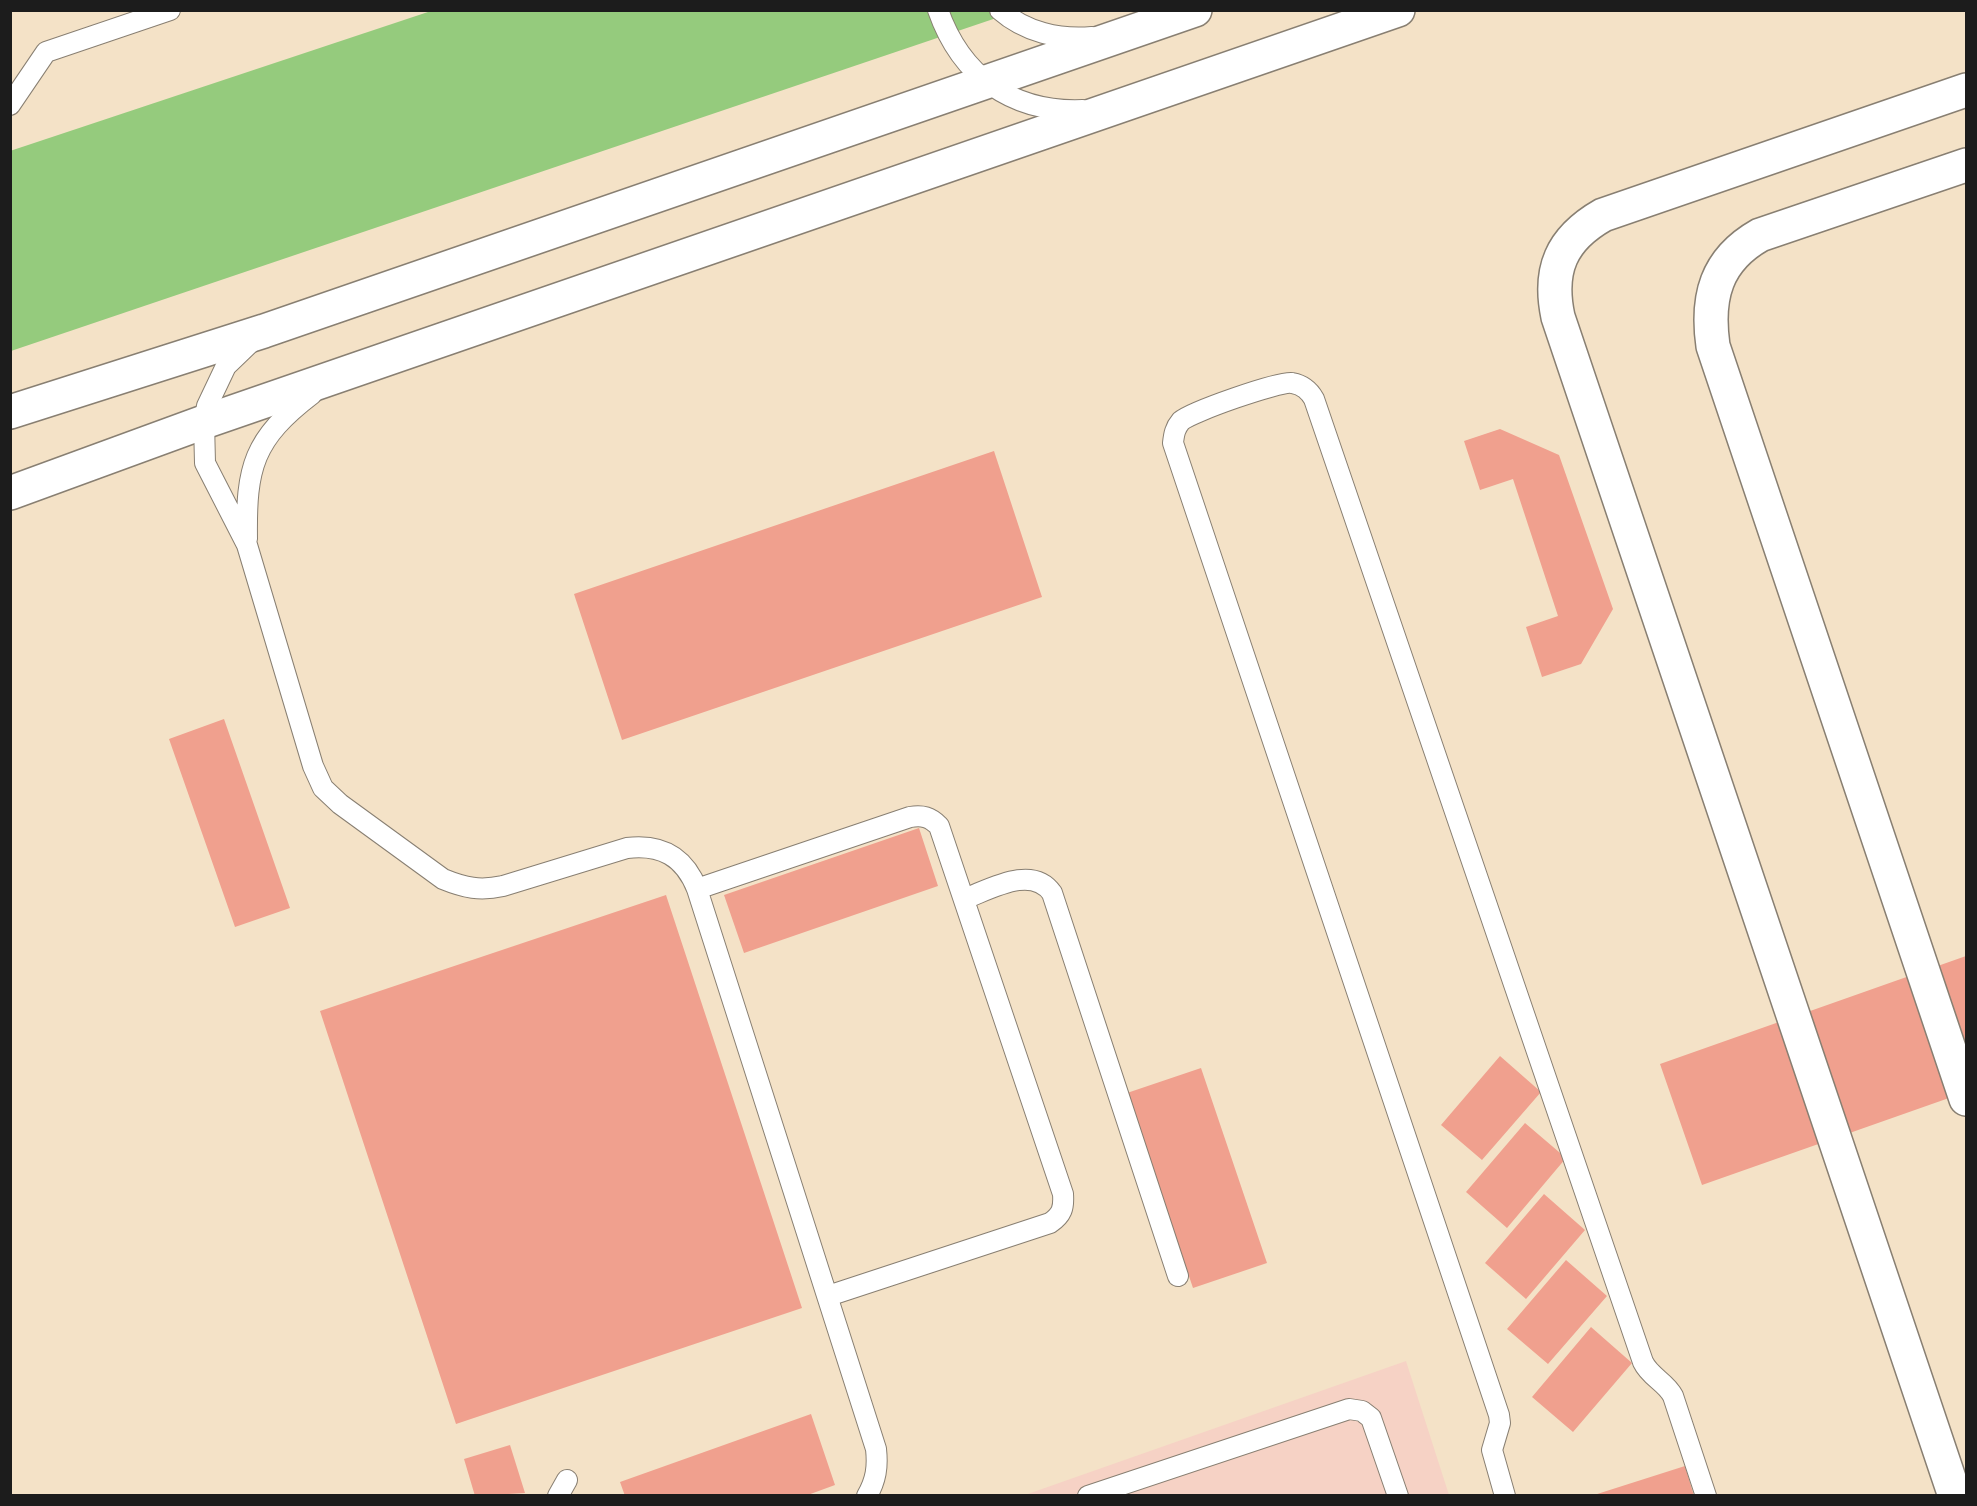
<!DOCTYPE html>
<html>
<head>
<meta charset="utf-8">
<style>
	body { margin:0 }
	#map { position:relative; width:1977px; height:1506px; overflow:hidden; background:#f4e2c7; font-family:Sriracha,sans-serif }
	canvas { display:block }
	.frame { position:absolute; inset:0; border:12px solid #1c1c1c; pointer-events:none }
</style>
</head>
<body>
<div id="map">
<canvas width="1977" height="1506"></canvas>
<div class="frame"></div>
</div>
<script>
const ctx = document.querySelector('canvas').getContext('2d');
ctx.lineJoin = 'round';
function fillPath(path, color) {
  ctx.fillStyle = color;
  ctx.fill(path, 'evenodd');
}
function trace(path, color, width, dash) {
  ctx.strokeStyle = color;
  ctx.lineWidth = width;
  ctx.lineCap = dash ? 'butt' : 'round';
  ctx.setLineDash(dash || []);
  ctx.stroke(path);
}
fillPath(new Path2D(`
	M 1406,1361 L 1449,1495 L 1022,1496 Z`), '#f6d2c5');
fillPath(new Path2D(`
	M 431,11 L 1017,11 L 11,351 L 10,151 Z`), '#95cb7d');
fillPath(new Path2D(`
	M 1500,429 L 1559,455 L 1613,609 L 1581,664 L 1542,677 L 1526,627 L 1558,616 L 1513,479 L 1480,490 L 1464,441 Z
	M 994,451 L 1042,597 L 622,740 L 574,594 Z
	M 224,719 L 290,908 L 235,927 L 169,739 Z
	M 919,828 L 938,886 L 744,953 L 724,895 Z
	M 666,895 L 802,1308 L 456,1424 L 320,1011 Z
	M 1966,956 L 1966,1092 L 1702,1185 L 1660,1064 Z
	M 1500,1056 L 1541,1092 L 1482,1160 L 1441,1125 Z
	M 1201,1068 L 1267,1263 L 1193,1288 L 1127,1093 Z
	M 1525,1123 L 1566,1158 L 1507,1228 L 1466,1192 Z
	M 1544,1194 L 1585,1230 L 1526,1299 L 1485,1263 Z
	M 1566,1260 L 1607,1296 L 1548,1364 L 1507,1329 Z
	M 1591,1327 L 1632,1363 L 1573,1432 L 1532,1397 Z
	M 811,1414 L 835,1485 L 805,1496 L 625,1496 L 620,1482 Z
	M 510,1445 L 525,1493 L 475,1496 L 464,1459 Z
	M 1685,1466 L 1694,1496 L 1594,1496 L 1594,1495 Z`), '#f0a08e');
const service = new Path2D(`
	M 938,10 C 961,76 1012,113 1083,110
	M 1000,10 C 1025,32 1059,40 1092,37
	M 10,105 L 46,52 L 170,10
	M 252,341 L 226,366 L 207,406 L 204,422 L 205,463 L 247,545 L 313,766 L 323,788 L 340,804 L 443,879 C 465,888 480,891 503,886 L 627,848 C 661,844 684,856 697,889 L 876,1449 C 878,1467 876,1480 867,1496
	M 247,539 C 246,467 253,439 312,394
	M 697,889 L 910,817 C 923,815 930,817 939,826 L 1063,1194 C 1064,1208 1062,1215 1050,1223 L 828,1296
	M 964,899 C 989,890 1032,864 1052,893 L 1178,1276
	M 558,1496 L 567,1480
	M 1088,1496 L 1349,1409 L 1362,1411 L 1371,1418 L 1398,1496
	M 1505,1496 L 1492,1450 L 1500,1423 L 1499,1415 L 1173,443 C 1174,434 1175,428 1181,421 C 1191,412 1279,381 1292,383 C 1303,385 1309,390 1314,399 L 1643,1362 C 1650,1377 1666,1382 1673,1396 L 1706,1496`);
const minor = new Path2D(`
	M 1966,165 L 1760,235 C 1716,260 1706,297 1713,346 L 1966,1099
	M 10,412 L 264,331 L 1195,10
	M 10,493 L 204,422 L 1398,10
	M 1955,1496 L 1558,317 C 1548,270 1561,239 1603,215 L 1966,90`);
trace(service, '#887f72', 22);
trace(minor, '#887f72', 36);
trace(service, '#fff', 20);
trace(minor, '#fff', 33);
</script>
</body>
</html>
